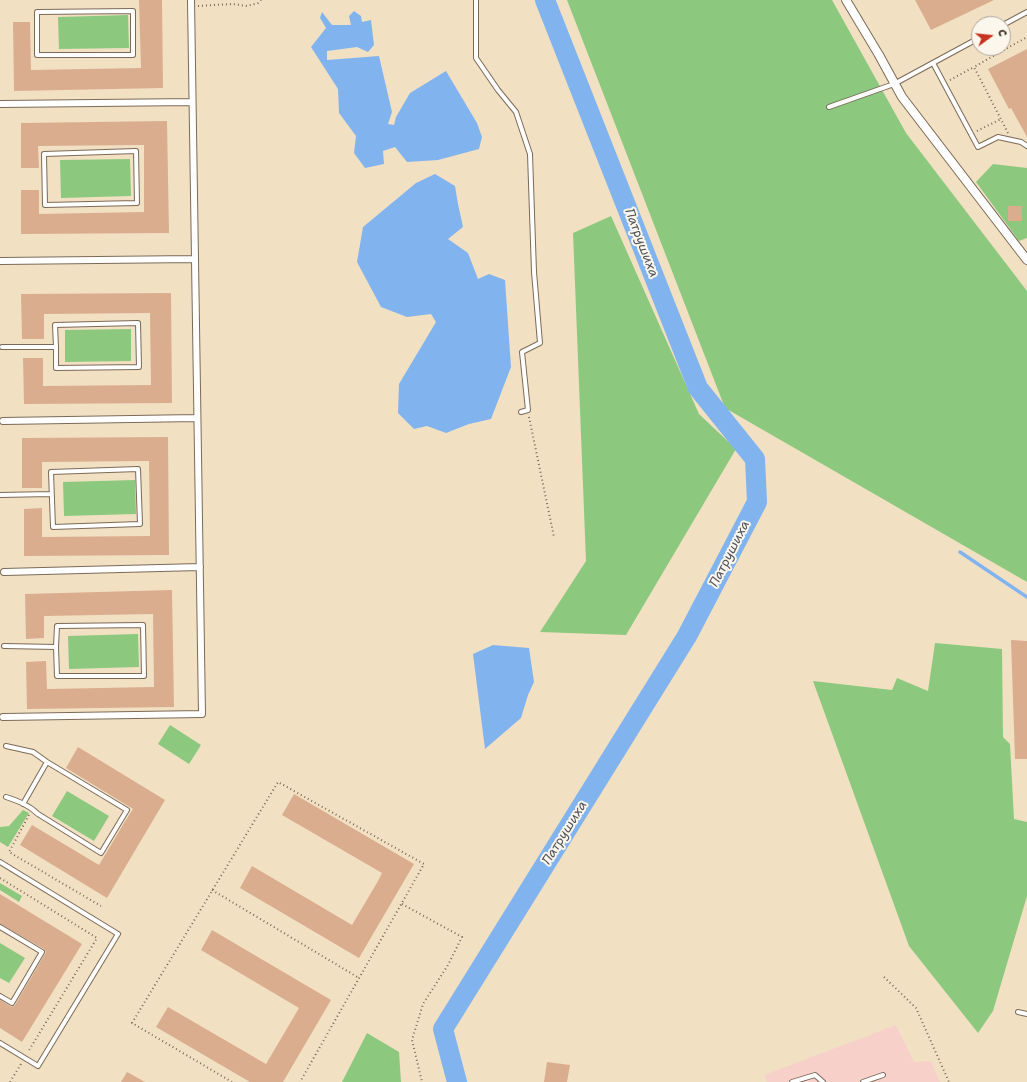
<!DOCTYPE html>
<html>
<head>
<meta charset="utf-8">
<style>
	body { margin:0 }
	#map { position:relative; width:1027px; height:1082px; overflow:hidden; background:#f2e0c3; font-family:"Shantell Sans",sans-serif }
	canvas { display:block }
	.north { position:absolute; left:971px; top:16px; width:40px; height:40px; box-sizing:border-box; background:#fbf7ec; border:1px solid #aea59a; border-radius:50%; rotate:75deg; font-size:11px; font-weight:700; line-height:16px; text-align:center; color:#3b2a1e }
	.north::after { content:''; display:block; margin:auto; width:14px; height:18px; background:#c8321e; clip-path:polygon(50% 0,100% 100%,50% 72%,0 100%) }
</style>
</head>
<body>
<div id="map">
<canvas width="1027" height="1082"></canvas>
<div class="north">С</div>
</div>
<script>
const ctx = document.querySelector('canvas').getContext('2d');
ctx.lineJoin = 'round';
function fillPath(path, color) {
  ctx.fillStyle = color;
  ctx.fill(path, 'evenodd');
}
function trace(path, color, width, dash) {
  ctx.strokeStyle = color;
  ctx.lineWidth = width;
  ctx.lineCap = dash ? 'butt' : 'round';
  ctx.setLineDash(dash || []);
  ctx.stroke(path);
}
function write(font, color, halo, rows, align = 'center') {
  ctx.font = font + ' "Shantell Sans",sans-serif';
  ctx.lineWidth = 4;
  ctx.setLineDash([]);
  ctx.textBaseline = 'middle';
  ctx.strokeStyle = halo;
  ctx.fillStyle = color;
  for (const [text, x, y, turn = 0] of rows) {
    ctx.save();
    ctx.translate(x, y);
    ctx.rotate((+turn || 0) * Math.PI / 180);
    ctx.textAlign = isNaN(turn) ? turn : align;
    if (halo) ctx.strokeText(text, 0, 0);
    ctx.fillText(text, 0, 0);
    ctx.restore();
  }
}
fillPath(new Path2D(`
	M 896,1025 L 914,1062 L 931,1061 L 940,1082 L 767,1082 L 764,1075 Z`), '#f7d0ca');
fillPath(new Path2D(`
	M 567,0 L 832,0 L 906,133 L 1027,291 L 1027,582 L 725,408 Z
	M 128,15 L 129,48 L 59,49 L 58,17 Z
	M 130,159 L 131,196 L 61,198 L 60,160 Z
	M 993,164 L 1027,168 L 1027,238 L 1019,241 L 976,182 Z
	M 611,216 L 699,414 L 736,449 L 626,635 L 540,632 L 586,561 L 573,233 Z
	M 131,329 L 131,361 L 65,362 L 65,330 Z
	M 135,480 L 136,514 L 64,516 L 63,482 Z
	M 138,634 L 139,667 L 69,669 L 68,636 Z
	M 935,643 L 1002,649 L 1003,737 L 1010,744 L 1014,819 L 1027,822 L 1027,896 L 993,1011 L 978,1033 L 909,946 L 813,681 L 892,690 L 897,678 L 928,691 Z
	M 170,725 L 201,745 L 189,764 L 158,744 Z
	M 67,791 L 109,816 L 94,841 L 52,816 Z
	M 23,810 L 29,813 L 8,847 L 0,842 L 0,827 L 9,826 Z
	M 0,883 L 22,896 L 19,902 L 0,890 Z
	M 0,943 L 25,958 L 9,983 L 0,978 Z
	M 367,1033 L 399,1052 L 401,1082 L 342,1082 Z`), '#8cc97f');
fillPath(new Path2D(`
	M 354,11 L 361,16 L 362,22 L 371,20 L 374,45 L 368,52 L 357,47 L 327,51 L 327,60 L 379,56 L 392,112 L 388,124 L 394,125 L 396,117 L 410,93 L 446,71 L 477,123 L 482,137 L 479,149 L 438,160 L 407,162 L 395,147 L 383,151 L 384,164 L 365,168 L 354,153 L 356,136 L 339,113 L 338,89 L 311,47 L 326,28 L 320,18 L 322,12 L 332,25 L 351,25 L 349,16 Z
	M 435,174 L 455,186 L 458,204 L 463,227 L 448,239 L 468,253 L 478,279 L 489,274 L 505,280 L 511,367 L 491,419 L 469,424 L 446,433 L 427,426 L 414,429 L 398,413 L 399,384 L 436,322 L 431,314 L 407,317 L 381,307 L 357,262 L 363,227 L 416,183 Z
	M 493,645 L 529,648 L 534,682 L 528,695 L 521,718 L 485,749 L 473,654 Z`), '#81b4ee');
trace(new Path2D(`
	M 960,552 L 1027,597`), '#81b4ee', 3.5);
trace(new Path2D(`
	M 457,1082 L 443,1029 L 687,636 L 757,502 L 755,459 L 698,388 L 545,0`), '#81b4ee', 20);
fillPath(new Path2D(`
	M 139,0 L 162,0 L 163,88 L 14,91 L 13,22 L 30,22 L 31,70 L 141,68 Z
	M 915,0 L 994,0 L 931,30 Z
	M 1027,49 L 1027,137 L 1011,108 L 1009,109 L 988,69 Z
	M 167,121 L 169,233 L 21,234 L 21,190 L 39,190 L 39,214 L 144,212 L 144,145 L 38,146 L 39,168 L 21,168 L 21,123 Z
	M 1008,206 L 1022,206 L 1022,221 L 1008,221 Z
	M 171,293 L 172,403 L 24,404 L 23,358 L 43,358 L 43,386 L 151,385 L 150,313 L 44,314 L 44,339 L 22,339 L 21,294 Z
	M 168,437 L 169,555 L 24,556 L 24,509 L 42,508 L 42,537 L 150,536 L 149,461 L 42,462 L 42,488 L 22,488 L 22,438 Z
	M 172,590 L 174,707 L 27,709 L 26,662 L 46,661 L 47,689 L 154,687 L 153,614 L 44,616 L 44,638 L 26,639 L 25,594 Z
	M 1011,640 L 1027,641 L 1027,759 L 1015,759 Z
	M 78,747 L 165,800 L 107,898 L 20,845 L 32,825 L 99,865 L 124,823 L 133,809 L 66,768 Z
	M 294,794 L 414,864 L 359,958 L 240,888 L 252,866 L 352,925 L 378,881 L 382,873 L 282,815 Z
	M 0,894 L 82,944 L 22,1042 L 0,1028 L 0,1000 L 12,1007 L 15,1005 L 46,952 L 44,949 L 0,924 Z
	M 212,930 L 331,1000 L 283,1082 L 250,1082 L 156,1027 L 168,1007 L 266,1064 L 299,1008 L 201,950 Z
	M 547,1062 L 570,1065 L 567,1082 L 544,1082 Z
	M 127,1072 L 145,1082 L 121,1082 Z`), '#daad8f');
const service = new Path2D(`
	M 476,0 L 476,58 L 498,90 L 516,112 L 530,154 L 534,272 L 540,343 L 522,352 L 528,410 L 521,412
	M 133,11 L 133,55 L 37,55 L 37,12 Z
	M 1003,25 L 1027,12
	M 933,63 L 978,147 L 998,137 L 1021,142 L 1027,146
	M 829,107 L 894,84 L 979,38
	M 136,151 L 137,203 L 45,205 L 44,154 Z
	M 2,347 L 56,347 L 56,368 L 139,367 L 138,323 L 55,325 L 56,347
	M 138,469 L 140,524 L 53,527 L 51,472 Z
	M 0,495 L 51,494
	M 4,646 L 56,647 L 57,626 L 143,625 L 144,676 L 57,676 L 56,647
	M 6,746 L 33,752 L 47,762 L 127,810 L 101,853 L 38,814 C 29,805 18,801 6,797
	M 23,804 L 47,762
	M 0,862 L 118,934 L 38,1066 L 0,1043
	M 0,927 L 42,952 L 12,1003 L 0,996
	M 1018,1012 L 1027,1014
	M 792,1082 L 815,1075 L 823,1082
	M 863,1082 L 883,1075`);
const pedestrian = new Path2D(`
	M 1,104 L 192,102
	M 0,261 L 195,259
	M 3,421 L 197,418
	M 4,572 L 200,567
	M 3,717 L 202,714 L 191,0`);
const minor = new Path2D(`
	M 846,0 L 879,55 L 902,97 L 1027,260`);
trace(service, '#7b6a58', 6);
trace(pedestrian, '#7b6a58', 8);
trace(minor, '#7b6a58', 10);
trace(new Path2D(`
	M 198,6 L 233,4 L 247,6 L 258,3 L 261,0
	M 950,80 L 974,67
	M 977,131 L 1001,119
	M 1008,133 L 974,67 L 1027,37
	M 529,417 L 554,537
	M 29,815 L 9,852 L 101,906
	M 0,878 L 97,938 L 28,1052
	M 212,890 L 359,978
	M 402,904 L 462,937 L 448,965 L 423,1004 L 412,1040 L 422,1082
	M 884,977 L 916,1008 L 949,1082
	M 10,1082 L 21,1064
	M 232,1082 L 132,1023 L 278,782 L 424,864 L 300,1082`), '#7b6a58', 2, [1, 3]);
trace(service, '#fff', 4);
trace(pedestrian, '#fff', 6);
trace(minor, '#fff', 8);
write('italic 13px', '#50535c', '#fbf7ec', [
	["Патрушиха",641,243,69],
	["Патрушиха",730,554,-63],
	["Патрушиха",565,833,-58]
]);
</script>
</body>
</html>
